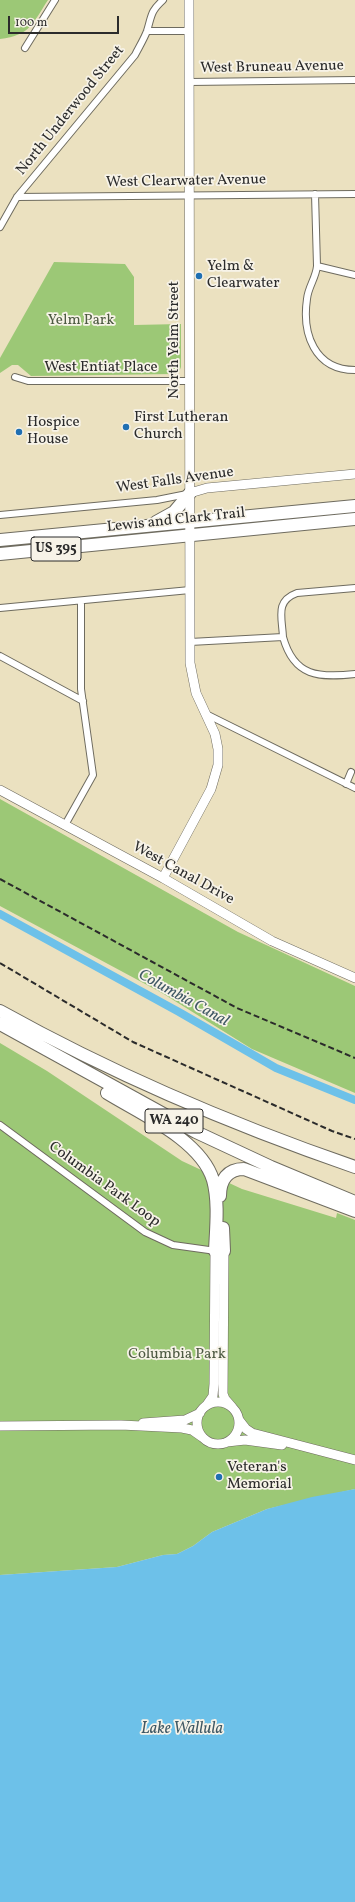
<!DOCTYPE html>
<html>
<head>
<meta charset="utf-8">
<style>
	body { margin:0 }
	#map { position:relative; width:355px; height:1902px; overflow:hidden; background:#ebe1c0; font-family:Vollkorn,serif }
	canvas { display:block }
	.scale { position:absolute; left:8px; top:16px; width:111px; height:18px; box-sizing:border-box; border:2px solid #2b2b2b; border-top:0; padding-left:5px; font-size:12px; line-height:14px; white-space:nowrap; color:#2b2b2b; -webkit-text-stroke:3px #f7f3e8; paint-order:stroke }
</style>
</head>
<body>
<div id="map">
<canvas width="355" height="1902"></canvas>
<div class="scale">100 m</div>
</div>
<script>
const ctx = document.querySelector('canvas').getContext('2d');
ctx.lineJoin = 'round';
function fillPath(path, color) {
  ctx.fillStyle = color;
  ctx.fill(path, 'evenodd');
}
function trace(path, color, width, dash) {
  ctx.strokeStyle = color;
  ctx.lineWidth = width;
  ctx.lineCap = dash ? 'butt' : 'round';
  ctx.setLineDash(dash || []);
  ctx.stroke(path);
}
function write(font, color, halo, rows, align = 'center') {
  ctx.font = font + ' Vollkorn,serif';
  ctx.lineWidth = 3.5;
  ctx.setLineDash([]);
  ctx.textBaseline = 'middle';
  ctx.strokeStyle = halo;
  ctx.fillStyle = color;
  for (const [text, x, y, turn = 0] of rows) {
    ctx.save();
    ctx.translate(x, y);
    ctx.rotate((+turn || 0) * Math.PI / 180);
    ctx.textAlign = isNaN(turn) ? turn : align;
    if (halo) ctx.strokeText(text, 0, 0);
    ctx.fillText(text, 0, 0);
    ctx.restore();
  }
}
fillPath(new Path2D(`
	M 0,0 L 48,0 C 32,24 31,35 0,39 Z
	M 54,262 L 125,264 L 134,277 L 134,325 L 181,324 L 181,367 L 179,372 L 174,374 L 31,376 L 18,365 L 12,365 L 0,373 L 0,358 Z
	M 0,799 L 238,932 L 355,986 L 355,1093 L 252,1049 L 162,993 L 0,906 Z
	M 0,1043 L 47,1071 L 182,1161 L 242,1189 L 336,1218 L 337,1213 L 355,1220 L 355,1489 L 267,1509 L 212,1532 L 193,1546 L 177,1554 L 163,1555 L 117,1567 L 0,1575 Z`), '#9cc876');
fillPath(new Path2D(`
	M 355,1489 L 355,1902 L 0,1902 L 0,1575 L 117,1567 L 163,1555 L 177,1554 L 193,1546 L 212,1532 L 267,1509 L 312,1497 Z`), '#6dc1e9');
trace(new Path2D(`
	M 0,914 L 179,1012 L 276,1068 L 355,1100`), '#6dc1e9', 8);
const street = new Path2D(`
	M 147,31 L 189,31
	M 25,48 L 55,0
	M 189,82 L 355,80
	M 315,194 L 317,266 C 316,278 308,287 307,299 C 302,333 314,370 355,370
	M 17,197 L 355,194
	M 0,227 L 17,197 L 135,55 C 139,47 144,39 147,31 C 152,15 150,12 163,0
	M 317,266 L 355,275
	M 15,377 L 28,381 L 189,381
	M 0,515 L 157,500 L 187,494
	M 0,608 L 190,590
	M 283,637 C 294,677 319,678 355,674
	M 190,642 L 283,637 C 282,617 275,601 297,593 L 355,588
	M 0,656 L 83,701
	M 208,715 L 355,788
	M 346,784 L 351,772
	M 65,825 L 93,775 L 81,689 L 81,601
	M 0,1125 L 145,1232 L 173,1245 L 216,1251`);
const secondary = new Path2D(`
	M 190,493 L 207,488 L 355,474
	M 0,790 L 163,878 L 272,941 L 355,978
	M 163,878 L 211,789 L 218,765 L 218,749 L 215,734 L 196,693 L 190,663 L 189,0
	M 224,1251 L 223,1394 L 225,1399 L 232,1407
	M197 1423a21 21 0 1 1 42 0a21 21 0 1 1-42 0Z
	M 206,1406 L 213,1396 L 214,1384 L 215,1251
	M 239,1420 L 246,1429 L 252,1433 L 355,1460
	M 143,1423 L 185,1420 L 200,1413
	M 0,1426 L 121,1425 L 182,1428 L 192,1430 L 202,1437
	M 227,1442 L 245,1440 L 282,1445`);
const highway = new Path2D(`
	M 156,522 L 174,512 L 190,493
	M 0,540 L 355,506
	M 0,554 L 355,519
	M 0,1011 C 113,1074 233,1125 355,1167
	M 0,1024 L 196,1132 L 271,1167 L 355,1202
	M 107,1093 C 141,1114 201,1140 213,1180 C 219,1202 216,1228 215,1251
	M 220,1196 C 220,1180 227,1169 244,1169 L 355,1211
	M 223,1228 L 224,1251`);
trace(street, '#6e6b5f', 8);
trace(secondary, '#6e6b5f', 10);
trace(highway, '#6e6b5f', 14);
trace(street, '#fff', 6);
trace(secondary, '#fff', 9);
trace(highway, '#fff', 12);
trace(new Path2D(`
	M 0,879 L 237,1008 L 355,1058
	M 0,963 L 133,1042 L 332,1131 L 355,1139`), '#2b2b2b', 2, [6, 3]);
for (const [x, y, r, color] of [
	[199,276,4,"#1f6fb2"],
	[126,427,4,"#1f6fb2"],
	[19,432,4,"#1f6fb2"],
	[219,1477,4,"#1f6fb2"]
]) {
  const dot = new Path2D();
  dot.arc(x, y, r, 0, 2 * Math.PI);
  ctx.fillStyle = color;
  ctx.fill(dot);
  trace(dot, '#f7f3e8', 1.5);
}
for (const [x, y, w] of [
	[56,549,50],
	[174,1121,58]
]) {
  const box = new Path2D();
  box.roundRect(x - w / 2, y - 12, w, 24, 3);
  ctx.fillStyle = '#f7f3e8';
  ctx.fill(box);
  trace(box, '#2b2b2b', 1);
}
write('bold 14px', '#2b2b2b', null, [
	["US 395",56,549],
	["WA 240",174,1121]
]);
write('15px', '#2b2b2b', '#f7f3e8', [
	["West Bruneau Avenue",272,68,-1],
	["North Underwood Street",71,111,-51],
	["West Clearwater Avenue",186,182,-1],
	["North Yelm Street",175,340,-90],
	["West Entiat Place",101,368],
	["West Falls Avenue",175,481,-8],
	["Lewis and Clark Trail",176,521,-6],
	["West Canal Drive",183,874,29],
	["Columbia Park Loop",104,1185,36]
]);
write('15px', '#2b2b2b', '#f7f3e8', [
	["Yelm &",207,267],
	["Clearwater",207,284],
	["First Lutheran",134,418],
	["Church",134,435],
	["Hospice",27,423],
	["House",27,440],
	["Veteran's",227,1468],
	["Memorial",227,1485]
], 'left');
write('15px', '#4d5a42', '#f7f3e8', [
	["Yelm Park",81,321],
	["Columbia Park",177,1355]
]);
write('italic 16px', '#3f5864', '#f7f3e8', [
	["Columbia Canal",183,999,29],
	["Lake Wallula",182,1730]
]);
</script>
</body>
</html>
